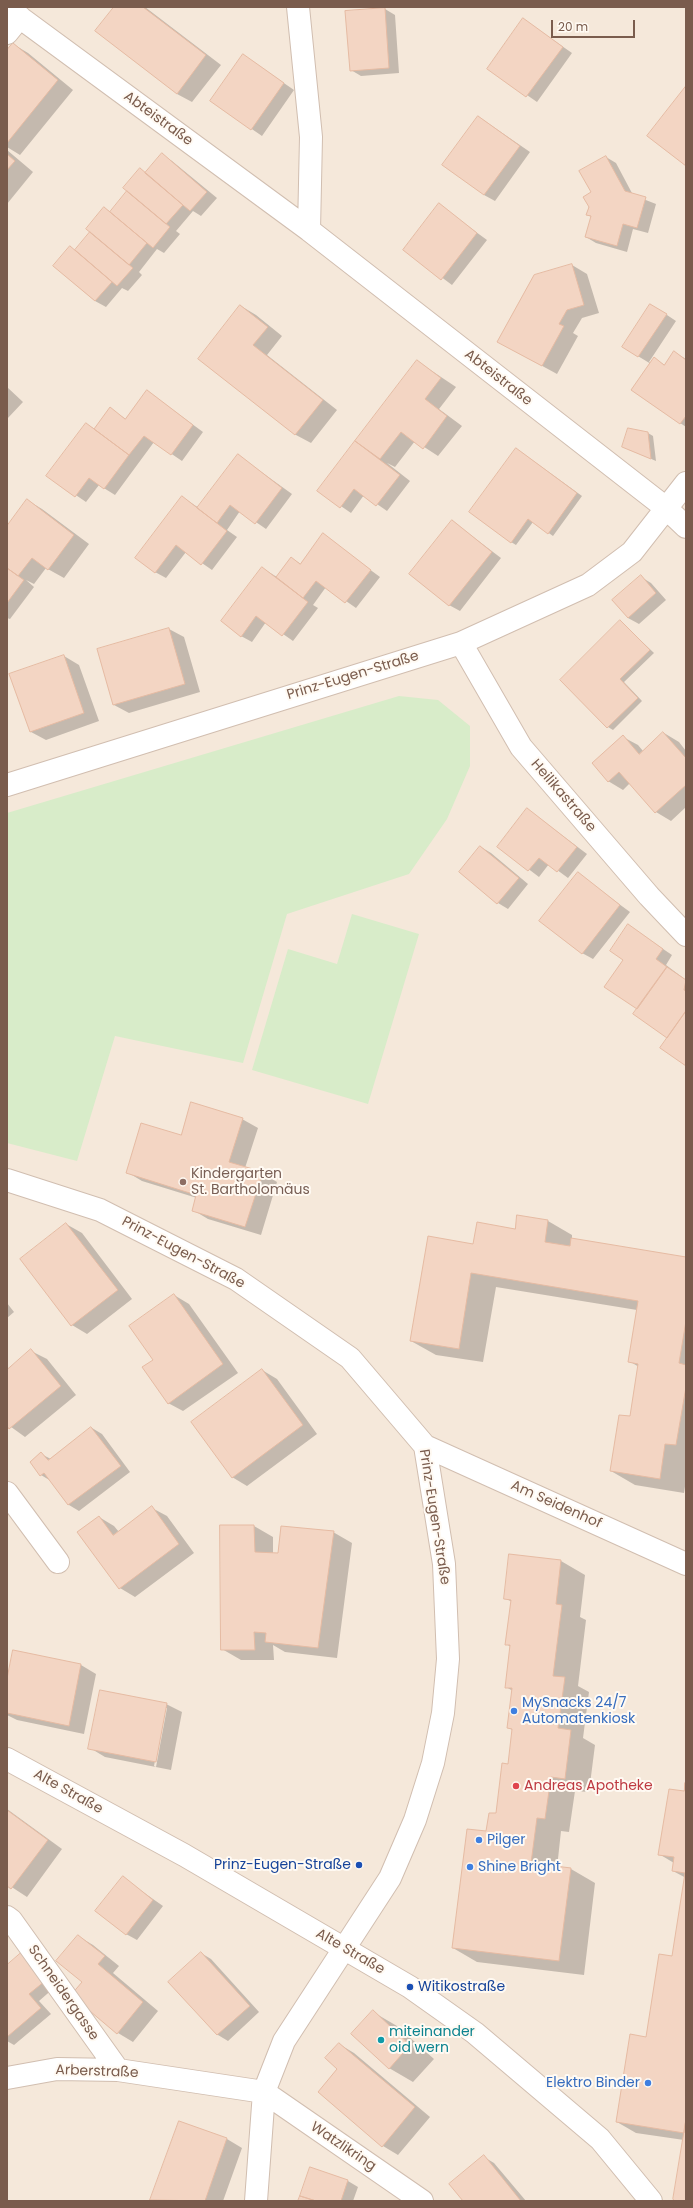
<!DOCTYPE html>
<html>
<head>
<meta charset="utf-8">
<style>
	body { margin:0 }
	#map { position:relative; width:693px; height:2208px; overflow:hidden; background:#fdf6ec; font-family:Poppins,sans-serif }
	canvas { display:block }
	.frame { position:absolute; inset:0; border:8px solid #7a5c4d; pointer-events:none }
	.scale { position:absolute; left:551px; top:20px; width:84px; height:18px; box-sizing:border-box; border:2px solid #7a5c4d; border-top:0; padding-left:5px; font-size:12px; line-height:14px; white-space:nowrap; color:#7a5c4d; -webkit-text-stroke:3px #fffaf3; paint-order:stroke }
</style>
</head>
<body>
<div id="map">
<canvas width="693" height="2208"></canvas>
<div class="frame"></div>
<div class="scale">20 m</div>
</div>
<script>
const ctx = document.querySelector('canvas').getContext('2d');
ctx.lineJoin = 'round';
function fillPath(path, color) {
  ctx.fillStyle = color;
  ctx.fill(path, 'evenodd');
}
function trace(path, color, width, dash) {
  ctx.strokeStyle = color;
  ctx.lineWidth = width;
  ctx.lineCap = dash ? 'butt' : 'round';
  ctx.setLineDash(dash || []);
  ctx.stroke(path);
}
function write(font, color, halo, rows, align = 'center') {
  ctx.font = font + ' Poppins,sans-serif';
  ctx.lineWidth = 4;
  ctx.setLineDash([]);
  ctx.textBaseline = 'middle';
  ctx.strokeStyle = halo;
  ctx.fillStyle = color;
  for (const [text, x, y, turn = 0] of rows) {
    ctx.save();
    ctx.translate(x, y);
    ctx.rotate((+turn || 0) * Math.PI / 180);
    ctx.textAlign = isNaN(turn) ? turn : align;
    if (halo) ctx.strokeText(text, 0, 0);
    ctx.fillText(text, 0, 0);
    ctx.restore();
  }
}
fillPath(new Path2D(`
	M 7,7 L 686,7 L 686,2201 L 7,2201 Z`), '#f5e8da');
fillPath(new Path2D(`
	M 399,696 L 438,700 L 470,726 L 470,766 L 447,819 L 409,874 L 287,914 L 243,1063 L 115,1036 L 77,1161 L 7,1143 L 7,813 Z
	M 352,914 L 419,934 L 368,1104 L 252,1070 L 288,949 L 337,964 Z`), '#d8ecc9');
fillPath(new Path2D(`
	M 115,7 L 145,7 L 221,65 L 192,102 L 177,94 Z
	M 385,9 L 395,15 L 399,73 L 361,76 L 351,70 Z
	M 523,19 L 572,53 L 537,102 L 488,68 Z
	M 13,44 L 28,53 L 73,90 L 20,155 L 7,147 L 7,52 Z
	M 243,55 L 294,90 L 262,136 L 211,101 Z
	M 479,117 L 530,152 L 495,201 L 484,195 Z
	M 7,150 L 33,172 L 7,204 Z
	M 162,155 L 172,161 L 217,198 L 201,216 L 193,211 L 176,231 L 180,234 L 164,253 L 157,249 L 139,272 L 142,275 L 128,291 L 122,288 L 106,307 L 95,301 L 54,266 L 70,248 L 76,251 L 92,232 L 104,208 L 111,212 Z
	M 606,157 L 616,163 L 633,195 L 656,204 L 648,233 L 633,229 L 627,252 L 596,243 L 586,237 L 592,217 L 587,215 L 592,192 Z
	M 439,205 L 487,240 L 452,285 L 404,249 Z
	M 572,265 L 587,274 L 599,313 L 582,318 L 573,333 L 578,336 L 557,374 L 513,350 Z
	M 241,306 L 256,315 L 282,336 L 267,355 L 337,410 L 311,443 L 296,435 L 200,359 Z
	M 661,311 L 676,321 L 649,362 L 651,363 L 654,359 L 665,365 L 674,352 L 686,359 L 686,427 L 632,390 L 651,364 L 623,347 Z
	M 417,361 L 456,387 L 439,409 L 462,426 L 438,456 L 415,441 L 395,467 L 387,463 L 410,481 L 387,511 L 364,495 L 351,513 L 319,491 Z
	M 7,387 L 23,402 L 7,419 Z
	M 147,391 L 203,432 L 182,461 L 154,442 L 115,495 L 99,485 L 86,502 L 48,476 L 86,424 L 95,429 L 110,409 L 126,419 Z
	M 648,433 L 653,436 L 656,461 L 628,449 Z
	M 521,452 L 582,496 L 553,536 L 533,522 L 516,545 L 511,542 Z
	M 239,456 L 292,494 L 266,529 L 240,511 L 227,530 L 237,537 L 212,570 L 186,552 L 166,578 L 155,572 L 182,497 L 199,508 Z
	M 27,500 L 42,509 L 89,544 L 64,578 L 46,568 L 34,584 L 26,580 L 34,587 L 10,619 L 7,618 L 7,528 Z
	M 452,521 L 501,558 L 460,611 L 449,605 Z
	M 323,535 L 380,577 L 356,608 L 326,587 L 313,605 L 318,608 L 293,641 L 266,622 L 252,642 L 241,636 L 262,568 L 277,577 L 291,558 L 301,564 Z
	M 641,577 L 651,583 L 666,600 L 639,624 L 628,618 Z
	M 620,621 L 654,653 L 624,682 L 642,701 L 613,730 L 608,727 Z
	M 169,629 L 184,637 L 200,692 L 129,713 L 114,705 Z
	M 64,656 L 79,665 L 99,721 L 46,740 L 31,732 Z
	M 664,733 L 679,742 L 686,751 L 686,807 L 671,821 L 656,812 L 630,783 L 623,790 L 608,781 L 623,737 L 638,745 L 643,751 Z
	M 527,809 L 587,854 L 568,878 L 549,864 L 539,877 L 498,846 Z
	M 481,847 L 491,853 L 528,884 L 508,909 L 498,903 L 460,872 Z
	M 578,874 L 630,912 L 593,959 L 582,953 Z
	M 629,926 L 672,955 L 666,965 L 686,980 L 686,1065 L 668,1038 L 635,1014 L 638,1009 L 624,960 Z
	M 242,1119 L 258,1128 L 245,1168 L 262,1173 L 277,1182 L 261,1235 L 208,1219 L 193,1210 L 197,1198 L 142,1181 L 127,1172 L 182,1137 Z
	M 518,1216 L 548,1221 L 572,1235 L 572,1239 L 686,1258 L 686,1480 L 684,1493 L 635,1485 L 611,1471 L 631,1418 L 639,1367 L 629,1361 L 637,1310 L 496,1287 L 483,1362 L 436,1355 L 411,1341 L 474,1245 L 516,1230 Z
	M 66,1224 L 82,1233 L 132,1299 L 87,1334 L 72,1325 L 21,1259 Z
	M 174,1295 L 189,1304 L 238,1373 L 183,1411 L 168,1403 L 154,1360 Z
	M 7,1303 L 14,1312 L 7,1318 Z
	M 31,1351 L 47,1359 L 76,1395 L 25,1437 L 7,1424 L 7,1370 Z
	M 262,1370 L 277,1379 L 317,1434 L 247,1486 L 232,1477 Z
	M 92,1428 L 102,1434 L 130,1472 L 79,1511 L 69,1505 L 51,1481 L 41,1475 L 31,1462 L 41,1454 L 51,1459 Z
	M 152,1508 L 167,1516 L 194,1553 L 135,1597 L 120,1588 L 99,1517 L 114,1526 L 119,1532 Z
	M 254,1526 L 273,1537 L 273,1554 L 278,1554 L 333,1532 L 352,1543 L 337,1658 L 285,1652 L 273,1645 L 274,1660 L 241,1660 L 222,1649 Z
	M 510,1555 L 561,1561 L 585,1575 L 580,1617 L 586,1620 L 578,1686 L 589,1692 L 583,1738 L 595,1745 L 589,1792 L 575,1791 L 569,1832 L 561,1831 L 557,1868 L 571,1869 L 595,1883 L 584,1975 L 477,1962 L 453,1948 L 487,1833 L 497,1815 L 509,1765 L 513,1730 L 508,1728 L 513,1691 L 506,1687 L 511,1647 L 506,1644 L 512,1602 L 505,1598 Z
	M 14,1652 L 81,1665 L 96,1674 L 84,1734 L 17,1720 L 7,1715 L 7,1684 Z
	M 166,1704 L 182,1712 L 171,1770 L 105,1757 L 90,1748 ZM 165,1708 L 167,1708 L 156,1767 L 154,1766 Z
	M 686,1785 L 686,2201 L 676,2201 L 684,2140 L 636,2133 L 617,2122 L 647,2038 L 673,1957 L 686,1878 L 673,1871 L 674,1863 L 659,1854 Z
	M 7,1809 L 62,1849 L 27,1897 L 7,1884 Z
	M 123,1878 L 163,1906 L 137,1940 L 126,1934 Z
	M 78,1936 L 93,1945 L 119,1966 L 113,1973 L 158,2011 L 133,2042 L 118,2033 L 84,1982 Z
	M 201,1953 L 211,1959 L 259,2012 L 228,2041 L 218,2035 L 170,1982 Z
	M 7,1966 L 55,1987 L 39,2001 L 51,2014 L 14,2045 L 7,2041 Z
	M 373,2012 L 397,2026 L 434,2059 L 413,2082 L 389,2068 Z
	M 339,2044 L 354,2053 L 430,2117 L 398,2155 L 383,2146 L 339,2069 Z
	M 179,2122 L 227,2139 L 242,2148 L 223,2201 L 155,2201 L 151,2199 Z
	M 484,2157 L 494,2163 L 526,2201 L 465,2201 Z
	M 348,2181 L 358,2187 L 353,2201 L 299,2201 Z`), '#0003');
const building = new Path2D(`
	M 114,7 L 143,7 L 206,55 L 177,94 L 95,31 Z
	M 385,8 L 389,68 L 350,71 L 345,11 Z
	M 523,18 L 563,47 L 526,97 L 487,69 Z
	M 13,43 L 58,80 L 7,143 L 7,50 Z
	M 243,54 L 284,83 L 251,130 L 210,101 Z
	M 686,86 L 686,166 L 647,136 Z
	M 478,116 L 520,146 L 484,195 L 442,165 Z
	M 162,153 L 207,192 L 190,211 L 145,173 Z
	M 7,154 L 15,161 L 7,170 Z
	M 606,156 L 625,191 L 646,197 L 637,228 L 623,224 L 617,246 L 585,237 L 591,216 L 586,215 L 589,207 L 583,197 L 591,192 L 579,171 Z
	M 140,168 L 183,205 L 166,224 L 123,188 Z
	M 127,191 L 170,227 L 153,248 L 110,212 Z
	M 439,203 L 477,233 L 441,280 L 403,250 Z
	M 104,207 L 147,243 L 129,265 L 86,229 Z
	M 90,232 L 133,268 L 117,286 L 75,250 Z
	M 70,246 L 112,282 L 95,301 L 53,266 Z
	M 572,264 L 584,305 L 567,310 L 559,324 L 564,326 L 542,366 L 497,342 L 534,275 Z
	M 650,304 L 667,314 L 638,357 L 622,347 Z
	M 240,305 L 268,327 L 253,345 L 323,400 L 295,435 L 198,359 Z
	M 674,351 L 686,360 L 686,416 L 680,424 L 631,390 L 654,357 L 664,365 Z
	M 417,360 L 441,378 L 425,399 L 447,416 L 423,449 L 401,432 L 380,459 L 355,441 Z
	M 147,390 L 193,425 L 171,455 L 144,436 L 129,455 L 94,429 L 110,407 L 125,419 Z
	M 86,423 L 129,455 L 104,489 L 89,478 L 75,497 L 46,476 Z
	M 628,428 L 648,432 L 651,459 L 622,447 Z
	M 355,441 L 400,475 L 376,506 L 354,489 L 340,508 L 317,491 Z
	M 516,448 L 577,493 L 548,534 L 528,519 L 511,543 L 469,512 Z
	M 238,454 L 282,488 L 255,524 L 230,505 L 217,523 L 197,508 Z
	M 182,496 L 227,531 L 201,565 L 176,545 L 155,573 L 135,558 Z
	M 27,499 L 74,535 L 48,570 L 32,558 L 18,576 L 7,568 L 7,526 Z
	M 452,520 L 492,552 L 449,606 L 409,574 Z
	M 323,533 L 371,570 L 345,603 L 316,581 L 303,598 L 276,577 L 291,557 L 300,564 Z
	M 262,567 L 308,602 L 282,636 L 256,616 L 241,637 L 221,621 Z
	M 7,568 L 24,580 L 7,603 Z
	M 641,575 L 656,593 L 628,618 L 612,600 Z
	M 620,620 L 650,650 L 620,679 L 638,698 L 607,728 L 560,680 Z
	M 169,628 L 185,684 L 113,705 L 97,649 Z
	M 64,655 L 84,713 L 30,732 L 9,674 Z
	M 663,732 L 686,758 L 686,785 L 655,813 L 619,772 L 608,782 L 592,763 L 623,735 L 639,754 Z
	M 527,808 L 577,847 L 557,872 L 539,858 L 528,871 L 497,847 Z
	M 480,846 L 519,878 L 497,904 L 459,872 Z
	M 578,872 L 620,905 L 582,954 L 539,921 Z
	M 628,924 L 663,949 L 656,959 L 667,967 L 637,1009 L 604,987 L 623,960 L 610,951 Z
	M 667,967 L 686,980 L 684,990 L 686,991 L 686,1011 L 667,1038 L 633,1014 Z
	M 686,1011 L 686,1066 L 660,1048 Z
	M 191,1102 L 243,1118 L 229,1162 L 263,1172 L 245,1227 L 192,1211 L 196,1195 L 126,1173 L 141,1123 L 181,1135 Z
	M 517,1215 L 548,1220 L 545,1242 L 570,1246 L 571,1238 L 686,1257 L 686,1321 L 679,1363 L 686,1365 L 686,1387 L 676,1445 L 665,1444 L 660,1479 L 610,1471 L 619,1415 L 630,1416 L 638,1364 L 628,1362 L 638,1301 L 471,1273 L 459,1349 L 410,1341 L 428,1236 L 473,1244 L 477,1222 L 515,1229 Z
	M 66,1223 L 118,1290 L 71,1326 L 20,1259 Z
	M 174,1294 L 223,1364 L 168,1404 L 142,1367 L 153,1360 L 129,1326 Z
	M 31,1349 L 61,1386 L 9,1429 L 7,1426 L 7,1370 Z
	M 262,1369 L 303,1425 L 232,1478 L 191,1422 Z
	M 91,1427 L 121,1466 L 68,1505 L 44,1473 L 40,1476 L 30,1462 L 41,1452 L 48,1460 Z
	M 152,1506 L 179,1544 L 119,1589 L 77,1532 L 99,1516 L 113,1535 Z
	M 220,1525 L 254,1525 L 255,1552 L 278,1553 L 281,1526 L 334,1531 L 318,1648 L 265,1642 L 266,1633 L 254,1632 L 255,1650 L 221,1650 Z
	M 509,1554 L 561,1560 L 556,1604 L 562,1605 L 553,1676 L 565,1677 L 558,1728 L 571,1730 L 565,1779 L 551,1777 L 545,1819 L 537,1818 L 531,1863 L 571,1868 L 559,1961 L 452,1948 L 467,1829 L 486,1831 L 489,1813 L 496,1813 L 502,1763 L 508,1764 L 512,1729 L 507,1728 L 512,1688 L 505,1688 L 510,1645 L 505,1645 L 511,1600 L 504,1599 Z
	M 13,1650 L 81,1664 L 69,1726 L 7,1713 L 7,1679 Z
	M 100,1690 L 167,1703 L 156,1762 L 88,1749 Z
	M 685,1783 L 686,1784 L 686,2119 L 684,2133 L 616,2122 L 630,2034 L 646,2037 L 659,1954 L 672,1956 L 685,1873 L 672,1871 L 674,1857 L 658,1855 L 669,1789 L 684,1791 Z
	M 7,1810 L 48,1840 L 11,1889 L 7,1886 Z
	M 123,1876 L 153,1900 L 126,1935 L 95,1911 Z
	M 78,1935 L 105,1956 L 98,1964 L 143,2002 L 117,2034 L 71,1995 L 82,1982 L 56,1961 Z
	M 201,1952 L 250,2006 L 217,2035 L 168,1982 Z
	M 21,1953 L 45,1981 L 29,1994 L 41,2008 L 7,2037 L 7,1965 Z
	M 373,2010 L 410,2045 L 389,2069 L 351,2034 Z
	M 339,2043 L 415,2107 L 382,2147 L 318,2092 L 337,2069 L 325,2058 Z
	M 686,2119 L 686,2201 L 674,2201 L 673,2199 Z
	M 179,2121 L 227,2138 L 205,2201 L 150,2200 Z
	M 484,2155 L 521,2201 L 463,2201 L 449,2184 Z
	M 310,2167 L 348,2180 L 341,2201 L 316,2201 L 300,2196 Z
	M 300,2196 L 316,2201 L 298,2201 Z`);
fillPath(building, '#f3d5c3');
trace(building, '#e6bba3', 1);
const minor = new Path2D(`
	M 298,7 L 311,137 L 309,230
	M 7,8 L 309,230 L 666,508 L 686,527
	M 7,33 L 20,17
	M 461,643 L 521,747 L 649,896 L 686,935
	M 7,785 L 461,643 L 588,585 L 632,552 L 686,483
	M 7,1180 L 100,1210 L 236,1279 L 350,1358 L 425,1446 L 444,1564 L 448,1659 L 443,1713 L 433,1763 L 415,1820 L 390,1878 L 284,2041 L 264,2092 L 256,2201
	M 425,1446 L 686,1564
	M 7,1493 L 58,1562
	M 7,1759 L 184,1855 L 410,1987 L 475,2033 L 600,2139 L 651,2201
	M 7,1917 L 11,1920 L 118,2070
	M 7,2078 L 57,2069 L 118,2070 L 264,2092 L 422,2201`);
trace(minor, '#d1beb0', 24);
trace(minor, '#fff', 22);
for (const [x, y, r, color] of [
	[183,1182,4,"#8d6e63"],
	[514,1711,4,"#3f7fe0"],
	[516,1786,4,"#e0444e"],
	[479,1840,4,"#3f7fe0"],
	[359,1865,4,"#1a4fb4"],
	[470,1867,4,"#3f7fe0"],
	[410,1987,4,"#1a4fb4"],
	[381,2040,4,"#0f9aa8"],
	[648,2083,4,"#3f7fe0"]
]) {
  const dot = new Path2D();
  dot.arc(x, y, r, 0, 2 * Math.PI);
  ctx.fillStyle = color;
  ctx.fill(dot);
  trace(dot, '#fffaf3', 1.5);
}
write('14px', '#7a5c4d', '#fffaf3', [
	["Abteistraße",158,119,36],
	["Abteistraße",498,378,38],
	["Prinz-Eugen-Straße",353,676,-17],
	["Heilikastraße",563,796,49],
	["Prinz-Eugen-Straße",183,1253,28],
	["Am Seidenhof",556,1505,24],
	["Prinz-Eugen-Straße",434,1517,81],
	["Alte Straße",68,1792,29],
	["Alte Straße",350,1952,30],
	["Schneidergasse",63,1993,55],
	["Arberstraße",97,2072,2],
	["Watzlikring",343,2147,34]
]);
write('14px', '#785e54', '#fffaf3', [
	["Kindergarten",191,1174],
	["St. Bartholomäus",191,1190]
], 'left');
write('14px', '#366cbe', '#fffaf3', [
	["MySnacks 24/7",522,1703],
	["Automatenkiosk",522,1719],
	["Pilger",487,1840],
	["Shine Bright",478,1867],
	["Elektro Binder",640,2083,"right"]
], 'left');
write('14px', '#be3a42', '#fffaf3', [
	["Andreas Apotheke",524,1786]
], 'left');
write('14px', '#164399', '#fffaf3', [
	["Prinz-Eugen-Straße",351,1865],
	["Witikostraße",418,1987,"left"]
], 'right');
write('14px', '#0d838f', '#fffaf3', [
	["miteinander",389,2032],
	["oid wern",389,2048]
], 'left');
</script>
</body>
</html>
